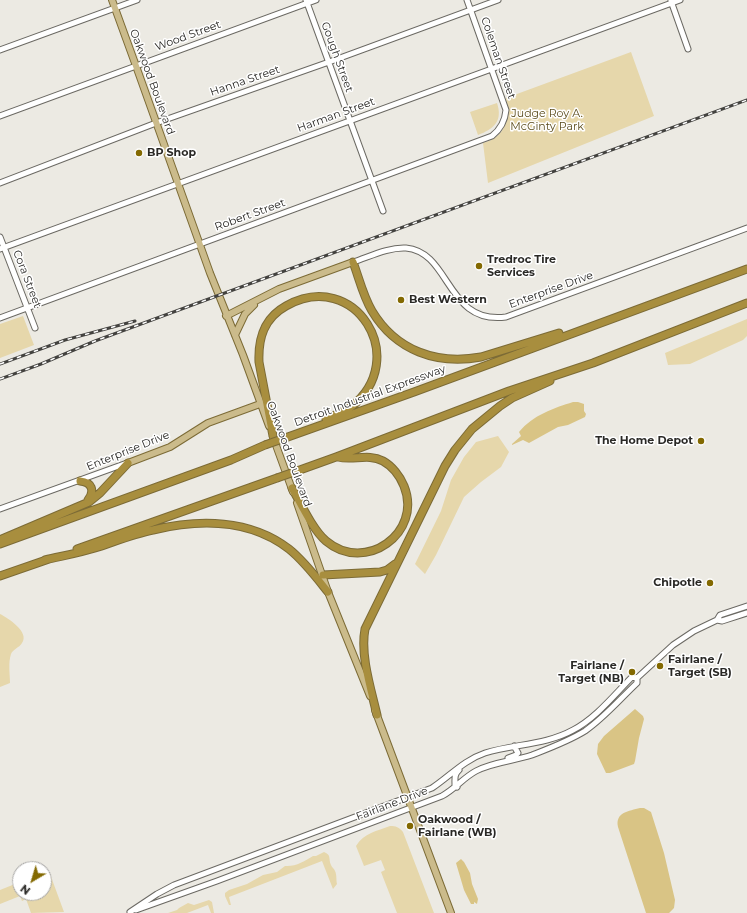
<!DOCTYPE html>
<html>
<head>
<meta charset="utf-8">
<style>
	body { margin:0 }
	#map { position:relative; width:747px; height:913px; overflow:hidden; background:#eceae3; font-family:Montserrat,sans-serif }
	canvas { display:block }
	.north { position:absolute; left:12px; top:861px; width:40px; height:40px; box-sizing:border-box; background:#fff; border:1px solid #aaa9a8; border-radius:50%; rotate:218deg; font-size:11px; font-weight:700; line-height:16px; text-align:center; color:#2a2926 }
	.north::after { content:''; display:block; margin:auto; width:14px; height:18px; background:#836901; clip-path:polygon(50% 0,100% 100%,50% 72%,0 100%) }
</style>
</head>
<body>
<div id="map">
<canvas width="747" height="913"></canvas>
<div class="north">N</div>
</div>
<script>
const ctx = document.querySelector('canvas').getContext('2d');
ctx.lineJoin = 'round';
function fillPath(path, color) {
  ctx.fillStyle = color;
  ctx.fill(path, 'evenodd');
}
function trace(path, color, width, dash) {
  ctx.strokeStyle = color;
  ctx.lineWidth = width;
  ctx.lineCap = dash ? 'butt' : 'round';
  ctx.setLineDash(dash || []);
  ctx.stroke(path);
}
function write(font, color, halo, rows, align = 'center') {
  ctx.font = font + ' Montserrat,sans-serif';
  ctx.lineWidth = 3;
  ctx.setLineDash([]);
  ctx.textBaseline = 'middle';
  ctx.strokeStyle = halo;
  ctx.fillStyle = color;
  for (const [text, x, y, turn = 0] of rows) {
    ctx.save();
    ctx.translate(x, y);
    ctx.rotate((+turn || 0) * Math.PI / 180);
    ctx.textAlign = isNaN(turn) ? turn : align;
    if (halo) ctx.strokeText(text, 0, 0);
    ctx.fillText(text, 0, 0);
    ctx.restore();
  }
}
fillPath(new Path2D(`
	M 631,52 L 654,116 L 488,183 L 483,143 C 506,137 510,118 506,98 Z
	M 497,103 C 503,121 494,129 478,135 L 470,112 Z
	M 23,316 L 34,345 L 0,358 L 0,324 Z
	M 747,319 L 747,336 L 743,340 L 690,364 L 668,365 L 665,353 Z
	M 498,436 L 509,452 L 501,467 L 481,482 L 464,497 L 436,555 L 425,574 L 415,564 L 441,511 L 451,480 L 464,457 L 476,442 Z
	M 0,614 C 8,618 30,632 22,643 C 19,648 13,649 11,654 C 8,663 10,674 10,683 L 0,687 Z
	M 390,826 C 396,826 399,827 403,832 L 434,913 L 397,913 L 381,872 L 385,870 L 381,860 L 364,866 L 356,846 C 364,833 377,831 390,826 Z
	M 324,852 C 332,855 328,859 331,865 C 332,868 334,868 335,871 C 337,875 336,880 337,884 L 333,889 L 322,861 L 229,897 L 231,905 L 229,905 L 225,896 L 225,893 L 229,890 L 247,884 L 263,875 L 277,872 L 285,866 C 295,867 305,861 313,856 L 316,856 Z
	M 50,874 L 64,912 L 31,913 L 26,899 L 22,901 L 20,896 L 0,904 L 0,890 L 20,882 L 20,893 L 44,893 L 44,876 Z
	M 209,900 L 212,902 L 214,913 L 211,913 L 208,905 L 187,913 L 168,913 L 177,910 L 179,908 L 188,903 L 194,905 Z`), '#e6d7ab');
fillPath(new Path2D(`
	M 573,402 L 578,402 L 584,404 L 584,411 L 586,414 L 585,417 L 568,425 L 558,427 L 529,443 L 523,440 L 512,445 L 512,444 L 521,436 L 519,432 C 533,415 554,408 573,402 Z
	M 635,709 L 643,716 L 644,719 L 639,738 L 635,761 L 634,764 L 610,773 L 606,773 L 597,754 L 598,744 L 604,736 Z
	M 640,808 L 644,808 L 651,812 L 664,853 L 675,900 L 674,908 L 669,913 L 646,913 L 618,827 C 615,812 629,811 640,808 Z
	M 461,859 L 464,862 L 470,873 L 472,884 L 478,899 L 477,904 L 474,902 L 474,904 L 471,904 L 464,890 L 456,863 Z`), '#d9c485');
const minor = new Path2D(`
	M 306,0 L 383,211
	M 671,1 L 688,49
	M 0,50 L 137,0
	M 0,116 L 316,0
	M 0,183 L 156,123 L 329,62 L 498,0
	M 0,237 L 35,328
	M 0,249 L 680,0
	M 353,262 C 369,257 388,247 406,248 C 451,252 446,325 506,317 L 747,228
	M 0,318 L 492,136 C 501,129 505,121 506,110 L 467,0
	M 0,509 L 127,463
	M 717,620 L 722,621 L 747,613
	M 508,758 L 516,755 L 518,753 L 514,746
	M 457,787 L 455,785 C 455,779 454,774 459,770
	M 136,910 L 217,881 L 442,796 C 455,789 463,778 476,771 C 493,762 514,761 532,755 C 550,748 569,741 585,731 C 604,718 620,699 637,683 L 637,678
	M 130,912 L 157,894 L 174,885 L 432,788 C 450,776 464,760 485,753 C 514,744 546,745 573,730 C 596,718 614,695 632,677 L 637,678 L 673,645 L 694,631 L 717,620 L 720,615 L 747,606`);
const major = new Path2D(`
	M 112,0 L 136,66 L 210,273 L 243,355 L 269,426
	M 226,316 L 279,289 L 353,262
	M 235,335 L 245,314 L 254,305
	M 273,437 L 293,492
	M 128,463 L 170,447 L 208,423 L 260,404
	M 297,503 L 328,592 L 370,696
	M 375,710 L 451,913`);
const highway = new Path2D(`
	M 353,262 C 359,278 363,296 372,311 C 396,351 437,365 481,357 L 559,333
	M 273,436 L 259,362 C 258,338 264,318 286,306 C 355,267 412,359 351,407 C 344,412 335,415 326,419
	M 285,438 L 414,392 L 747,269
	M 297,471 L 336,457 L 509,391 L 593,363 L 747,303
	M 80,481 C 92,482 95,491 88,500
	M 292,488 C 301,504 313,530 326,541 C 365,574 423,533 404,486 C 400,476 392,466 383,461 C 368,453 353,461 338,457
	M 2,539 L 89,502 L 100,493 L 128,463
	M 0,544 L 231,460 L 265,445
	M 77,549 L 277,478
	M 45,560 C 62,556 79,553 95,548 C 114,542 133,534 153,530 C 199,519 250,519 289,549 C 304,561 316,577 328,592
	M 323,575 L 380,572 L 387,570 L 395,564
	M 0,576 L 49,559
	M 377,715 C 371,689 360,655 365,629 L 445,466 L 455,450 L 472,429 L 500,406 L 512,398 L 550,381`);
trace(minor, '#6b6963', 7);
trace(major, '#7c6b36', 8);
trace(highway, '#7c6b36', 9);
trace(minor, '#fff', 5);
trace(major, '#cbbb8b', 6);
trace(highway, '#a88e3e', 7);
const rail = new Path2D(`
	M 0,364 L 65,340 L 135,321
	M 0,379 L 41,364 L 95,341 L 747,100`);
trace(rail, '#43423f', 3);
trace(rail, '#fff', 1.5, [4.5]);
const highwayBridge = new Path2D(`
	M 265,445 L 285,438
	M 277,478 L 297,471`);
trace(highwayBridge, '#7c6b36', 9, []);
trace(highwayBridge, '#a88e3e', 7);
for (const [x, y, r, color] of [
	[139,153,4,"#836901"],
	[479,266,4,"#836901"],
	[401,300,4,"#836901"],
	[701,441,4,"#836901"],
	[710,583,4,"#836901"],
	[660,666,4,"#836901"],
	[632,672,4,"#836901"],
	[410,826,4,"#836901"]
]) {
  const dot = new Path2D();
  dot.arc(x, y, r, 0, 2 * Math.PI);
  ctx.fillStyle = color;
  ctx.fill(dot);
  trace(dot, '#fff', 1.5);
}
write('11px', '#2a2926', '#fff', [
	["Wood Street",188,36,-20],
	["Gough Street",337,57,70],
	["Coleman Street",498,58,71],
	["Hanna Street",245,81,-19],
	["Oakwood Boulevard",152,82,70],
	["Harman Street",336,115,-20],
	["Robert Street",250,215,-20],
	["Cora Street",27,279,69],
	["Enterprise Drive",551,290,-20],
	["Detroit Industrial Expressway",370,396,-20],
	["Enterprise Drive",128,451,-22],
	["Oakwood Boulevard",289,454,70],
	["Fairlane Drive",392,804,-21]
]);
write('11px', '#5a4b1b', '#fff', [
	["Judge Roy A.",547,114],
	["McGinty Park",547,127]
]);
write('bold 11px', '#2a2926', '#fff', [
	["BP Shop",147,153],
	["Tredroc Tire",487,260],
	["Services",487,273],
	["Best Western",409,300],
	["The Home Depot",693,441,"right"],
	["Chipotle",702,583,"right"],
	["Fairlane /",668,660],
	["Target (SB)",668,673],
	["Fairlane /",624,666,"right"],
	["Target (NB)",624,679,"right"],
	["Oakwood /",418,820],
	["Fairlane (WB)",418,833]
], 'left');
</script>
</body>
</html>
